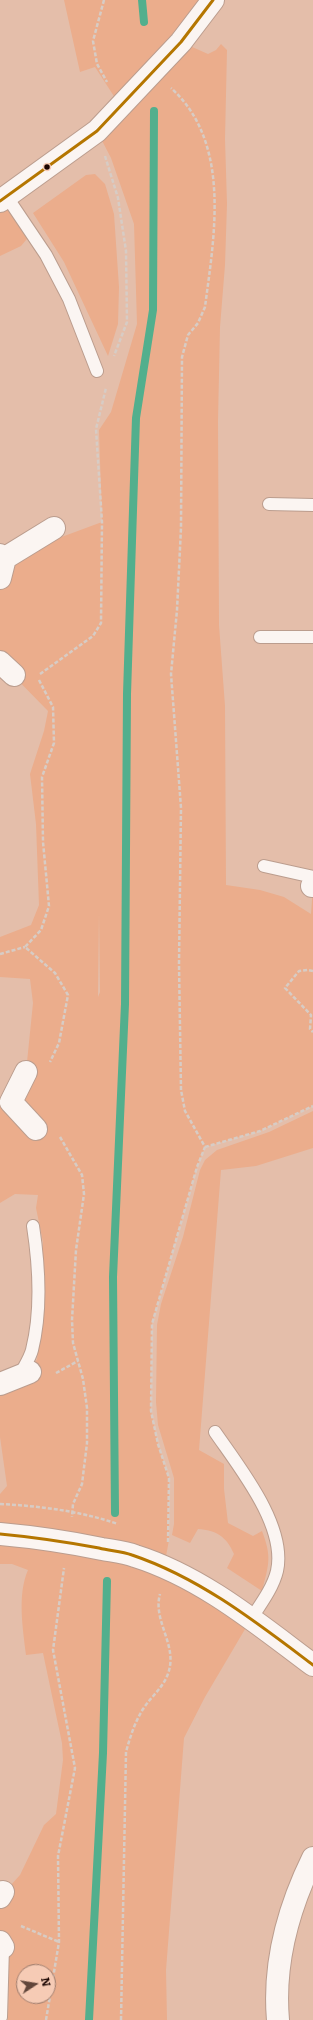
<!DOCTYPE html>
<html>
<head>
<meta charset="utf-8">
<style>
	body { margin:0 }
	#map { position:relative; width:313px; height:2020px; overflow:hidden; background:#e4beaa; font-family:Literata,serif }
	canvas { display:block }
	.north { position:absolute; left:16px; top:1964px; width:40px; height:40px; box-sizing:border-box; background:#f6cbb5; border:1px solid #9e7c6d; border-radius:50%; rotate:78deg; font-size:11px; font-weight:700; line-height:16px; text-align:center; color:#1b0500 }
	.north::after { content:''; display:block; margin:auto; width:14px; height:18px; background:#61463b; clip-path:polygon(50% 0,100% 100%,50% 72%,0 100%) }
</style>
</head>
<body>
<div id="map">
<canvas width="313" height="2020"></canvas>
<div class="north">N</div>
</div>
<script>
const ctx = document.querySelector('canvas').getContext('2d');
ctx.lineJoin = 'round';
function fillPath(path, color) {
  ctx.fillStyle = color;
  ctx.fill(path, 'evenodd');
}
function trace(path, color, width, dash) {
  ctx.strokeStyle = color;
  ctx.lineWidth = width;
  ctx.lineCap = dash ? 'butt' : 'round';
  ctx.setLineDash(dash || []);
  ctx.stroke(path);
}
fillPath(new Path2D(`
	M 64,0 L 213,0 L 181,42 L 208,54 L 216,50 L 221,44 L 227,50 L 225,139 L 227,204 L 225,265 L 220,327 L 218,421 L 219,625 L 225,706 L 226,885 L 260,890 L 284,897 L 311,914 L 313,886 L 313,1106 L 260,1131 L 205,1147 L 197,1167 L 152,1324 L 151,1411 L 158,1444 L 169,1478 L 169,1540 L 164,1567 L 251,1619 L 205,1697 L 184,1738 L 166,1970 L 167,2020 L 8,2020 L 9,1963 L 0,1942 L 0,1897 L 20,1875 L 44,1825 L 56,1814 L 63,1760 L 62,1743 L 43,1653 L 26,1655 C 23,1629 17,1595 28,1570 L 12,1564 L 0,1564 L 0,1494 L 7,1486 L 0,1437 L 0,1382 L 30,1372 L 37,1359 L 43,1312 L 43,1242 L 36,1208 L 38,1195 L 15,1194 L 0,1203 L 0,1105 L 11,1102 L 26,1072 L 33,1003 L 30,979 L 0,977 L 0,937 L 31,925 L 39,905 L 36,824 L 30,774 L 44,731 L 48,711 L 0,662 L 0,578 L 5,558 L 102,522 L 99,430 L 111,412 L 137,324 L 134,224 L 111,158 L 97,131 L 121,107 L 95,67 L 80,72 ZM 99,912 L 100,992 L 98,997 ZM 24,1972 L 48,1972 L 48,1996 L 24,1996 Z
	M 95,174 L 105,184 L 114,214 L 119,287 L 118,324 L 108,356 L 64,262 L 33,213 L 86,175 Z
	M 7,197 L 31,234 L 21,246 L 0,256 L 0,201 Z
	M 313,1111 L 313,1148 L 256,1166 L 221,1170 L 199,1450 L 224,1464 L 224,1489 L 228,1523 L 253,1536 L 262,1531 C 272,1557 269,1564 262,1591 L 227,1568 L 234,1554 C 227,1537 216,1530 198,1529 L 190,1543 L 172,1535 L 174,1524 L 174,1478 L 158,1425 L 156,1402 L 157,1325 L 161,1304 L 183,1237 L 200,1170 L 205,1160 L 217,1150 L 269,1132 Z`), '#ebad8c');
trace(new Path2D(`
	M 142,0 L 144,22
	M 115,1513 L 113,1277 L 125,1004 L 127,694 L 136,418 L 153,310 L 154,111
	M 89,2020 L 103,1753 L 107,1581`), '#52af8d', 8);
const service = new Path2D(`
	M 7,197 L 46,255 L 69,299 L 97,371
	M 269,504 L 313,505
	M 260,637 L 313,637
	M 264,866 L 313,877
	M 20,1375 C 24,1367 30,1358 32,1350 C 42,1310 39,1265 33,1226
	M 215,1432 C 239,1467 287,1526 277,1571 C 273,1588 260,1605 251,1619
	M 1,2017 L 3,1947`);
const minor = new Path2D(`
	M 0,201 L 97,131 L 181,42 L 213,0
	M 0,555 L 5,558 L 54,528
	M 0,578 L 5,558
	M 0,662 L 14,675
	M 312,886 L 313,886
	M 26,1072 L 11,1102 L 36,1129
	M 0,1384 L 30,1372
	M 0,1534 C 34,1537 68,1542 102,1549 C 113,1551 125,1552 135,1556 C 202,1577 258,1624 313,1665
	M 0,1897 L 3,1892
	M 0,1942 L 3,1947
	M 278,2020 C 273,1963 288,1909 313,1858`);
trace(service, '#bb9d8e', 14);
trace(minor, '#bb9d8e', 24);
trace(new Path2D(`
	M 104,0 L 93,41 L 97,64 L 107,82
	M 105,156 L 118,198 L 126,251 L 127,322 L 114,356
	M 40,674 L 93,636 L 101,623 L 102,522 L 96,429 L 106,388
	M 39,680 L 53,707 L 54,743 L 42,777 L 43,842 L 49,906 L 41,930 L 25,947 L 55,973 L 68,995 L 59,1043 L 50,1062
	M 0,954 L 25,947
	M 313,971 L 308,970 L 299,971 L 285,988 L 311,1015 L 310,1029 L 313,1032
	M 60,1137 L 82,1175 L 84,1194 L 76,1250 L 72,1320 L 73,1343 L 83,1379 L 87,1408 L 87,1443 L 82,1484 L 73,1504 L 72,1517
	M 205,1147 L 260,1131 L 313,1106
	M 56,1373 L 78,1361
	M 0,1504 C 40,1506 80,1511 118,1524
	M 168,1542 L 169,1478 L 158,1444 L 151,1411 L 152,1324 L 197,1167 L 205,1147 L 185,1111 L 181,1090 L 179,964 L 181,808 L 171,674 L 177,610 L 181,528 L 182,357 L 188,335 L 198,323 L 205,307 C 214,237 232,143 171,88
	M 21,1926 L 59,1942
	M 46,2020 L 59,1942 L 58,1856 L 75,1768 L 53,1650 L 64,1568
	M 121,2020 L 126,1752 C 130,1737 135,1722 143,1709 C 153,1694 167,1685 170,1666 C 174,1641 153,1619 160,1594`), '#d7ccc5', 2.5, [4, 2]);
trace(service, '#fbf5f2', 12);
trace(minor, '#fbf5f2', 22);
trace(new Path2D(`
	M 0,201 L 97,131 L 181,42 L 213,0
	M 0,1534 C 33,1537 66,1542 99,1548 C 110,1551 121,1551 132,1555 C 200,1578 256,1622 313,1665`), '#b57600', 3);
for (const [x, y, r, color] of [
	[47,167,3.5,"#1b0500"]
]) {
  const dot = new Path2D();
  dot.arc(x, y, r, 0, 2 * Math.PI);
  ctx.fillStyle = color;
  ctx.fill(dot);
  trace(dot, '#f6cbb5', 1.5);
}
</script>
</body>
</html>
